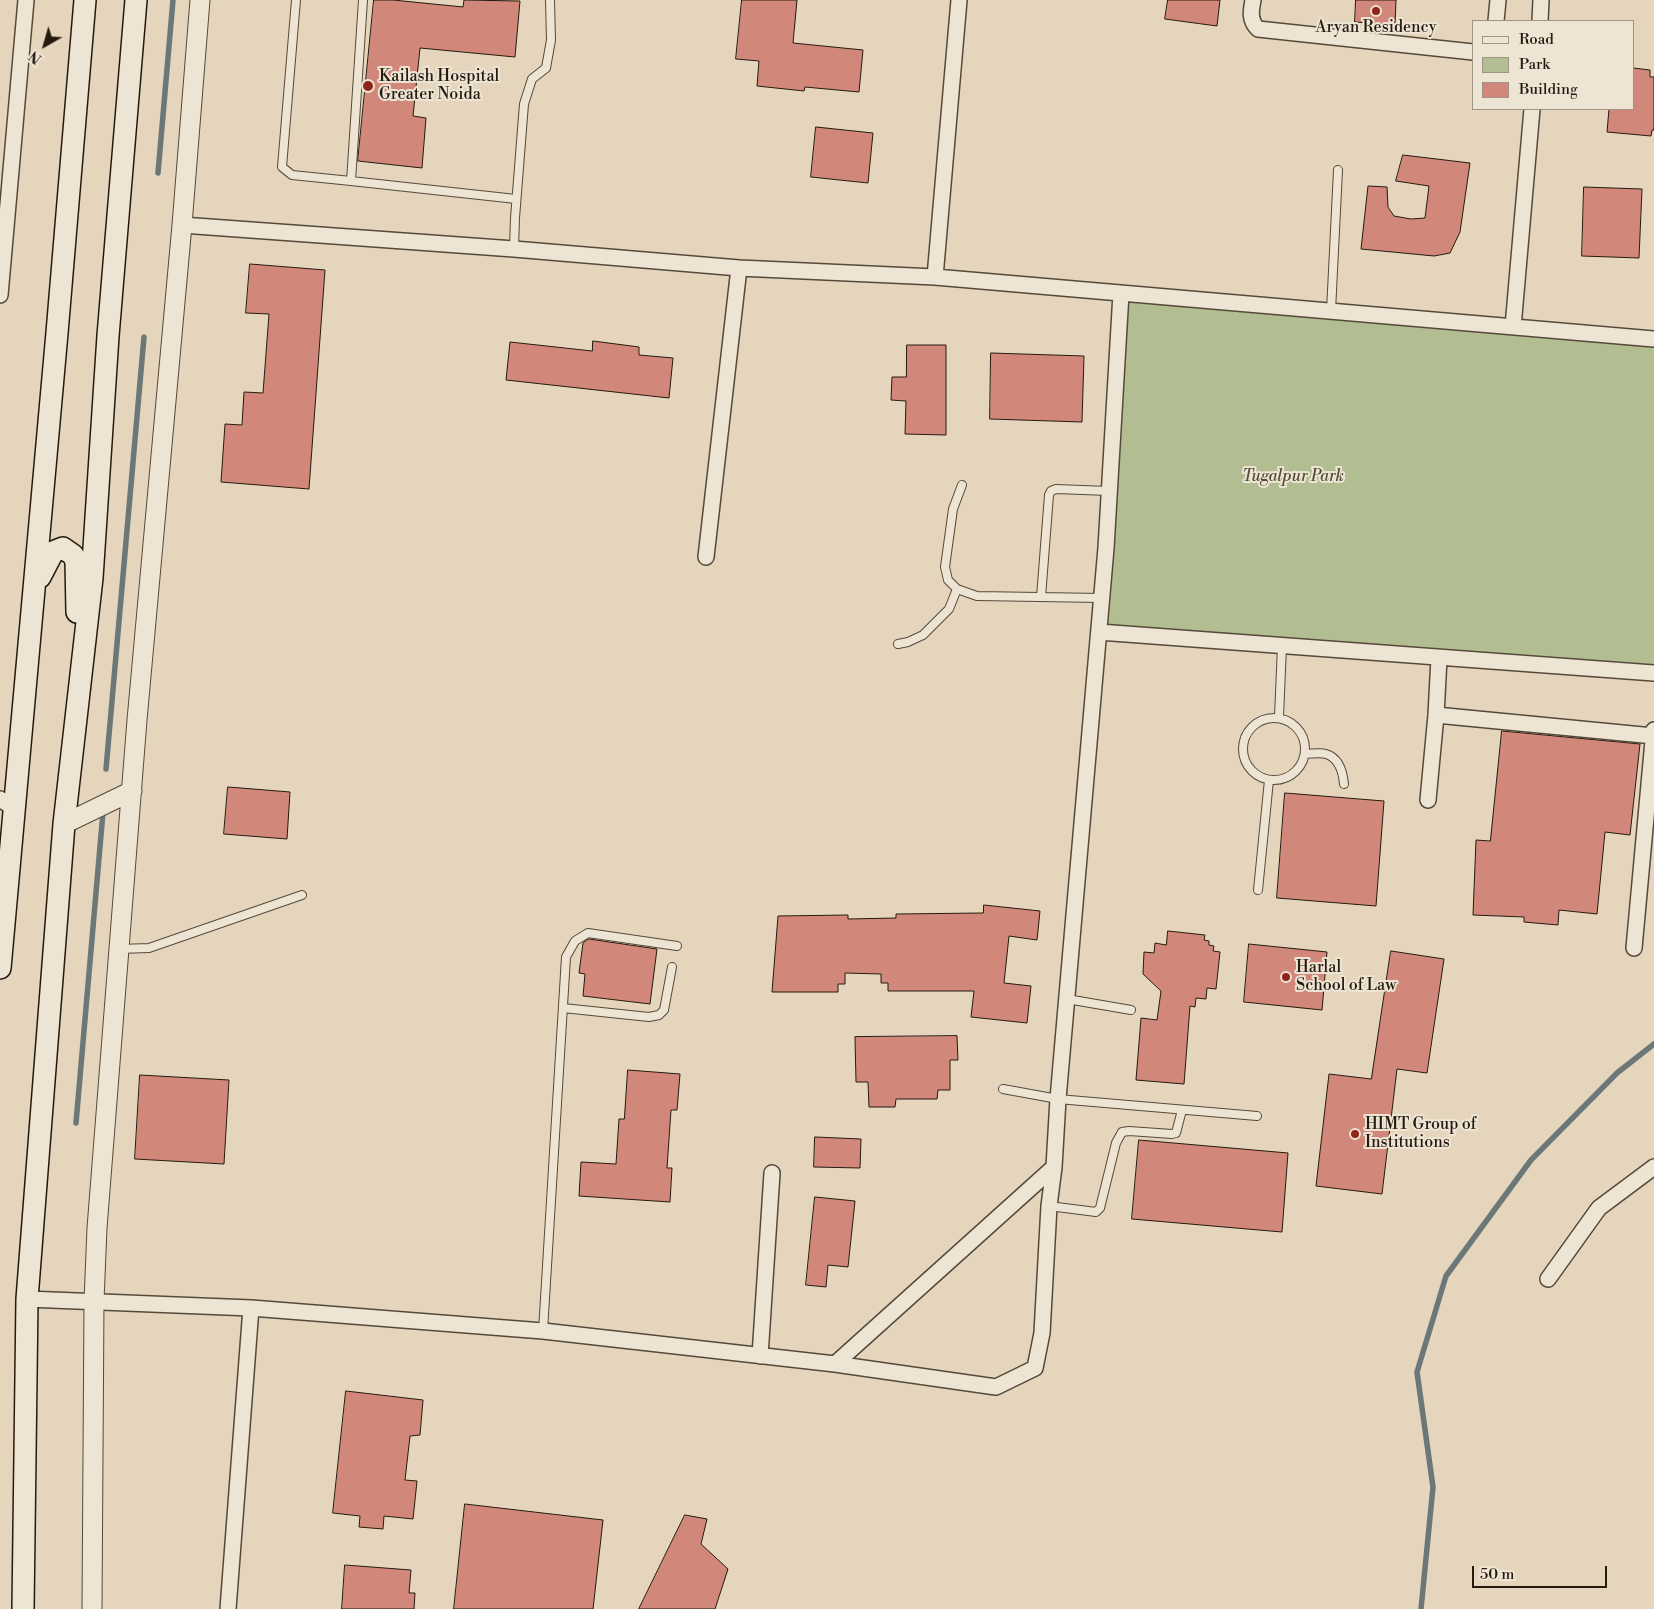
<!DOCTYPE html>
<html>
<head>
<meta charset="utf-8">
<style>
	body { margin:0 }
	#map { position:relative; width:1654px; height:1609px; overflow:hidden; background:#e5d5bd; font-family:"Libre Bodoni",serif }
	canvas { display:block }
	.legend { position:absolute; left:1472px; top:20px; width:162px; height:90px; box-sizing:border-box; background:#eee4d4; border:1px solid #9e9385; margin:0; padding:6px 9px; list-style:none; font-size:15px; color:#251a0e }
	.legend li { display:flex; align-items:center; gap:10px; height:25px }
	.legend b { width:25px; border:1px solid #9e9385 }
	.north { position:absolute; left:20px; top:20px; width:50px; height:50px; -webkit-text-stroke:4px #eee4d4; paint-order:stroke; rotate:218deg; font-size:14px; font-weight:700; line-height:20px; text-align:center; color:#251a0e }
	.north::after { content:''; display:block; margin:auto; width:18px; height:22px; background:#251a0e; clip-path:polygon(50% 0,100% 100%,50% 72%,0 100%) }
	.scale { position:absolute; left:1472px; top:1566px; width:135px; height:22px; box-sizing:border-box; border:2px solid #251a0e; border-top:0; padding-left:6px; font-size:15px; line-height:18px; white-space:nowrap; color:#251a0e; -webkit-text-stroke:4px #eee4d4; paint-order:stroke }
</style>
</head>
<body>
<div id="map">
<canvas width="1654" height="1609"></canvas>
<ul class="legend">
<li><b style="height:6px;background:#eee4d4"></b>Road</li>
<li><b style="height:14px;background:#b3bd92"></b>Park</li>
<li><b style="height:14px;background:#d1887b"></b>Building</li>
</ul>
<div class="north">N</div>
<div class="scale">50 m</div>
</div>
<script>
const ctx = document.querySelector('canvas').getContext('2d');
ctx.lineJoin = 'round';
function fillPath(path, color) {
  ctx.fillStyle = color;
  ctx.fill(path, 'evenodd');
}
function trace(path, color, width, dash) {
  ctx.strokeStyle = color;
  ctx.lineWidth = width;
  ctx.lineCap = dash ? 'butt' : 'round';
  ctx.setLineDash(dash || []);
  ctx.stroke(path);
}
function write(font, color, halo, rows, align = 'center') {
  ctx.font = font + ' "Libre Bodoni",serif';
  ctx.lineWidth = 4;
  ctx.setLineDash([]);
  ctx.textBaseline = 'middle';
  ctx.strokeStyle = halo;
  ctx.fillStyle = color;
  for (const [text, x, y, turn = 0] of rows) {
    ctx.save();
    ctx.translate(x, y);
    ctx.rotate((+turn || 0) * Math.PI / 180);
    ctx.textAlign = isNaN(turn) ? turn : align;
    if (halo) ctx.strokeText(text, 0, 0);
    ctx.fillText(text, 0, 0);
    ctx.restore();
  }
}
fillPath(new Path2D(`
	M 1121,293 L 1654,339 L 1654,673 L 1099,632 Z`), '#b3bd92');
trace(new Path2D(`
	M 158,173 L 173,0
	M 106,769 L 144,337
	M 76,1123 L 103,812
	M 1421,1609 L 1433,1487 L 1417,1372 L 1446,1276 L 1531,1160 L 1617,1073 L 1654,1044`), '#6c7777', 5.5);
const building = new Path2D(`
	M 374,0 L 393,0 L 463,7 L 464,0 L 520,1 L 515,57 L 420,48 L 413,116 L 426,118 L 422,168 L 358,161 Z
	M 742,0 L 797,0 L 793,43 L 863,50 L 859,92 L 805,87 L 804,91 L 757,86 L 759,61 L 736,59 Z
	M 1168,0 L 1220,0 L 1217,26 L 1165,19 Z
	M 1356,0 L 1396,0 L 1395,25 L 1355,22 Z
	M 1633,68 L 1650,70 L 1650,77 L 1654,77 L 1654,130 L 1652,130 L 1651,136 L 1607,132 L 1609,109 L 1633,109 Z
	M 816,127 L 873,133 L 868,183 L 811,177 Z
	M 1403,155 L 1470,163 L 1460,232 L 1450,253 L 1434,256 L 1361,249 L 1368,186 L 1387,187 L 1388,207 L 1394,216 L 1411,219 L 1425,218 L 1429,186 L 1396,181 Z
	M 1584,187 L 1642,189 L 1639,258 L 1582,256 Z
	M 250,264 L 325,270 L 309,489 L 221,482 L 225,424 L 242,425 L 244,392 L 263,393 L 269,314 L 246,313 Z
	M 593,341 L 639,347 L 639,355 L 673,358 L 669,398 L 506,380 L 510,342 L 592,351 Z
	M 907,345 L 946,345 L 946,435 L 905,434 L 906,401 L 891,400 L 892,377 L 906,377 Z
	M 991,353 L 1084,356 L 1082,422 L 990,419 Z
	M 1502,731 L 1640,744 L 1630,835 L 1605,832 L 1597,914 L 1559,910 L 1558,925 L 1524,922 L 1524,917 L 1473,915 L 1476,840 L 1490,841 Z
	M 228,787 L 290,792 L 287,839 L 224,834 Z
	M 1285,793 L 1384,801 L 1376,906 L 1277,898 Z
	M 984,905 L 1040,911 L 1037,940 L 1009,936 L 1004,983 L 1031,986 L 1027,1023 L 971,1017 L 974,991 L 888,991 L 888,983 L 881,983 L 881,974 L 845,973 L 845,984 L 838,984 L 838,992 L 772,992 L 778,916 L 848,915 L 848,919 L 896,918 L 896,914 L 983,913 Z
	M 1168,931 L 1205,935 L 1204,940 L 1209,941 L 1209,945 L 1214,946 L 1213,951 L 1220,952 L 1216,989 L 1207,988 L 1206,999 L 1196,998 L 1195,1007 L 1190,1006 L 1184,1084 L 1136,1080 L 1141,1018 L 1157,1020 L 1161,991 L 1143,974 L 1144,952 L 1154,953 L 1155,943 L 1166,945 Z
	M 589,939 L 657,949 L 650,1004 L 583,996 L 585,974 L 579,973 L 583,943 Z
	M 1249,944 L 1327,952 L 1322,1010 L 1244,1002 Z
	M 1391,951 L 1444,959 L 1427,1073 L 1397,1069 L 1382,1194 L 1316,1186 L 1329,1074 L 1371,1079 Z
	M 957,1036 L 958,1060 L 950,1060 L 950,1090 L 938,1090 L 937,1099 L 896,1099 L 895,1107 L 869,1107 L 868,1082 L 856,1082 L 855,1037 Z
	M 628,1070 L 680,1074 L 677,1110 L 671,1110 L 667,1168 L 672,1168 L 670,1202 L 579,1196 L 581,1162 L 616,1164 L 619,1119 L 624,1119 Z
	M 140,1075 L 229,1080 L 224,1164 L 135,1159 Z
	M 815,1137 L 861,1139 L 860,1168 L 814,1167 Z
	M 1139,1140 L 1288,1153 L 1282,1232 L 1132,1219 Z
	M 815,1197 L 855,1201 L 848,1267 L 828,1265 L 826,1287 L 806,1285 Z
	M 346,1391 L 423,1400 L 420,1435 L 410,1436 L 405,1480 L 417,1481 L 413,1519 L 384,1516 L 383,1529 L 359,1527 L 360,1516 L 333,1513 Z
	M 465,1504 L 603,1520 L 593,1609 L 454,1609 Z
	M 685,1515 L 707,1519 L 701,1544 L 728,1569 L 715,1609 L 639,1609 Z
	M 345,1565 L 411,1570 L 409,1593 L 415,1593 L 414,1609 L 342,1609 Z`);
fillPath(building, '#d1887b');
trace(building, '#251a0e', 1);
const service = new Path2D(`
	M 296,0 L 282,167 L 292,175 L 351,181
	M 363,0 L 351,181 L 516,199
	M 514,249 L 515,218 L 524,104 L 532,79 L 546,68 L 551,40 L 550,0
	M 1331,311 L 1338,170
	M 962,485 L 953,509 L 945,567 L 948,580 L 957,589 L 977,596 L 1102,598
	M 1041,597 L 1049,495 L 1051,491 L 1056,489 L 1109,491
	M 898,644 L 908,642 L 923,635 L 949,609 L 957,589
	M 1279,717 L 1282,646
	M1243 749a31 31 0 1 1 62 0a31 31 0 1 1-62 0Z
	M 1305,754 C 1312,754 1320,752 1326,754 C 1339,758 1343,773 1344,784
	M 1258,890 L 1269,780
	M 119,949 L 149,948 L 302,895
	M 1067,999 L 1131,1010
	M 563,1008 L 649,1017 L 659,1015 L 664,1010 L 672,967
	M 1003,1089 L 1058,1099 L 1257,1116
	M 1049,1206 L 1096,1212 L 1100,1208 L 1116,1143 L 1122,1132 L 1129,1131 L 1172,1134 L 1176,1133 L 1182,1110
	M 543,1331 L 566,957 L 575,941 L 588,933 L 677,946`);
const minor = new Path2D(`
	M 1253,0 C 1251,11 1249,20 1258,29 L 1473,52
	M 1496,21 L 1498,0
	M 1540,21 L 1541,0
	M 182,225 L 514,249 L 739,268 L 935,277 L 1654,339
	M 935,277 L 959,0
	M 0,295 L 26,0
	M 1513,327 L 1532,109
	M 706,557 L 739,268
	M 1099,632 L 1654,673
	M 1436,715 L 1654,736
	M 0,799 L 13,808
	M 1428,800 L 1436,715 L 1439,658
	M 1634,948 L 1654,730
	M 1548,1279 L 1599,1208 L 1654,1167
	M 27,1299 L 251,1308 L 543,1331 L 835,1364 L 996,1387 L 1035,1368 L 1042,1333 L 1049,1206 L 1054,1167 L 1058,1099 L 1106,548 L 1121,293
	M 760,1356 L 772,1173
	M 835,1364 L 1054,1167
	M 228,1609 L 251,1308`);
const tertiary = new Path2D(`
	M 64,824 L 132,791
	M 92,1609 L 94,1301 L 97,1228 L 137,720 L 182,225 L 200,0`);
const secondary = new Path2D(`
	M 40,577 L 53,552 L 63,548 L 73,555 L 76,561 L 77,612
	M 0,968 L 57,333 L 85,0
	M 23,1609 L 27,1299 L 64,824 L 92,578 L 108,336 L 136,0`);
trace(service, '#55493a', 10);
trace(minor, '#55493a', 18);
trace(tertiary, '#55493a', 21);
trace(secondary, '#251a0e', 24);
trace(service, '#eee4d4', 8);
trace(minor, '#eee4d4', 15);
trace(tertiary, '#eee4d4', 19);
trace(secondary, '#eee4d4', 21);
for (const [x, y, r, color] of [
	[1376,11,5,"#8f2418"],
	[368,86,6,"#8f2418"],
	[1286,977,5,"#8f2418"],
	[1355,1134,5,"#8f2418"]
]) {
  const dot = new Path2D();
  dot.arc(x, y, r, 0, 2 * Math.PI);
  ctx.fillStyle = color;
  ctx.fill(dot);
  trace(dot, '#eee4d4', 2);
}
write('16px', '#251a0e', '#eee4d4', [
	["Aryan Residency",1376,28,"center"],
	["Kailash Hospital",379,77],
	["Greater Noida",379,95],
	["Harlal",1296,968],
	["School of Law",1296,986],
	["HIMT Group of",1365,1125],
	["Institutions",1365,1143]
], 'left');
write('italic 16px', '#504b36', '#eee4d4', [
	["Tugalpur Park",1293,477]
]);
</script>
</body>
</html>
